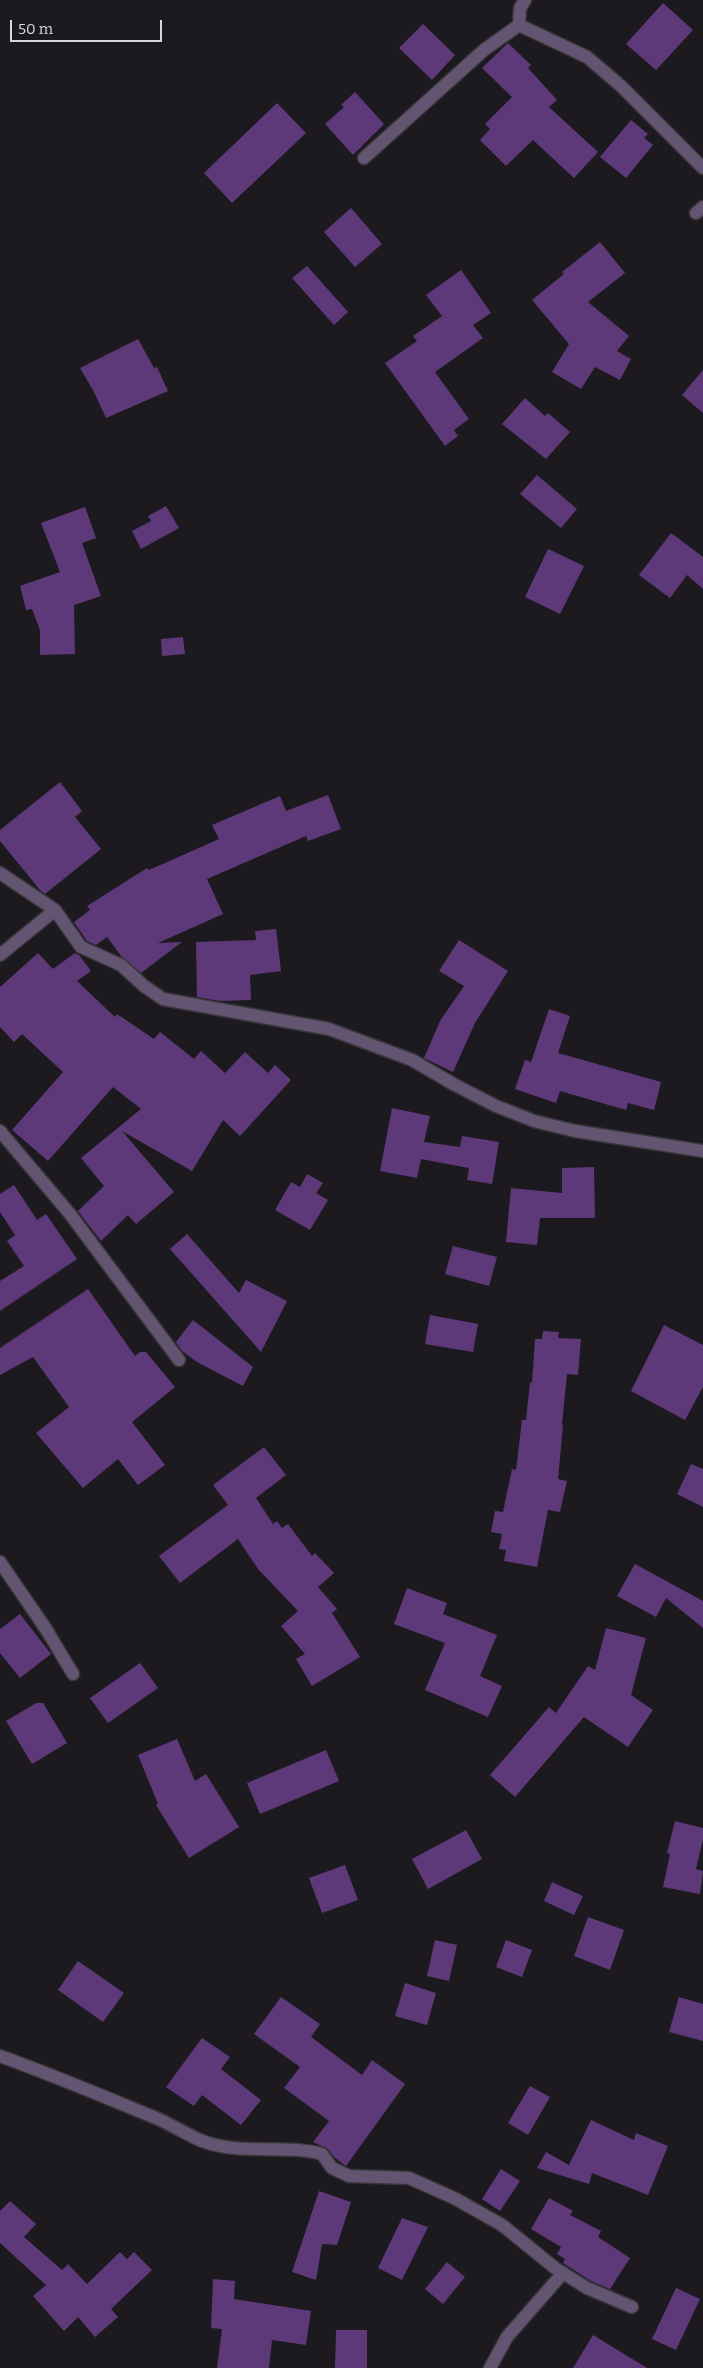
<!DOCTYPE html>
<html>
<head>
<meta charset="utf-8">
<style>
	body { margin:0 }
	#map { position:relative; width:703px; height:2368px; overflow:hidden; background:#1c1a1f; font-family:Bitter,serif }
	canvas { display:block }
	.scale { position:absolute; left:10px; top:20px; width:152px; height:22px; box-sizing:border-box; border:2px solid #dad8db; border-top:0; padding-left:6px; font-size:15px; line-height:18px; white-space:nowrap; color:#dad8db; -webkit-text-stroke:4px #1c1a1f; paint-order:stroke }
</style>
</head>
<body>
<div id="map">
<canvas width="703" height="2368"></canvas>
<div class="scale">50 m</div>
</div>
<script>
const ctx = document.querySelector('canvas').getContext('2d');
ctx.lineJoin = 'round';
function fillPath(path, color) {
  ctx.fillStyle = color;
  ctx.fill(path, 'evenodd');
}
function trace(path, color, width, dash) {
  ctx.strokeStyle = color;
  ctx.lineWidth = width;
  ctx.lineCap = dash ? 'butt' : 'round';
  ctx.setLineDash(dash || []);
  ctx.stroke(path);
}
fillPath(new Path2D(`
	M 663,3 L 693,30 L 656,70 L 626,44 Z
	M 423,24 L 455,55 L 432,80 L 399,48 Z
	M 508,43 L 531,65 L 528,68 L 557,100 L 549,107 L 598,152 L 574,178 L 533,140 L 506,166 L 480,140 L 490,129 L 485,124 L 512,97 L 482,68 Z
	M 355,92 L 384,124 L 353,155 L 325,124 L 344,107 L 341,105 Z
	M 277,103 L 306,133 L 232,203 L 204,173 Z
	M 631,120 L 648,134 L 644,138 L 653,145 L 626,178 L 600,157 Z
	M 351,208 L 382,244 L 355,267 L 324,232 Z
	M 600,242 L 625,273 L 588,302 L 629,336 L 617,351 L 631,359 L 620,380 L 595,367 L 581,389 L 552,372 L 569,344 L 532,300 L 564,274 L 562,272 Z
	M 307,266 L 348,312 L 334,325 L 292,278 Z
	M 461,270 L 491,313 L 473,325 L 483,338 L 435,372 L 469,419 L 454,430 L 458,436 L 445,446 L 385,363 L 417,341 L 413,336 L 442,316 L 426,295 Z
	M 138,339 L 154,368 L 157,367 L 168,391 L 106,418 L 94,392 L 80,368 Z
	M 703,370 L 703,413 L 682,395 Z
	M 525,398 L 545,416 L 548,413 L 570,432 L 546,459 L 502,424 Z
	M 537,475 L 577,509 L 561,528 L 520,494 Z
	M 166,506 L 179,528 L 141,549 L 132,531 L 151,521 L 148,516 Z
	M 85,507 L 96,538 L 82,543 L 101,596 L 74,605 L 75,654 L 40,655 L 40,630 L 32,609 L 26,610 L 20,586 L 60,572 L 41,523 Z
	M 671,533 L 703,557 L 703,589 L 687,575 L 670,598 L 639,575 Z
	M 548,549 L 584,566 L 560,614 L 525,597 Z
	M 183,637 L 185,654 L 162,656 L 161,639 Z
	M 60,782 L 82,811 L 75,817 L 101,849 L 45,894 L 40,890 L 0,841 L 0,830 Z
	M 328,795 L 341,829 L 308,841 L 306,836 L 207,879 L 223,914 L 158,943 L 182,942 L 141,973 L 121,956 L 107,937 L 96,945 L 87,941 L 74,922 L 90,910 L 87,906 L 147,868 L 149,870 L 219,839 L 212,825 L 280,796 L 286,811 Z
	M 276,929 L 281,971 L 250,975 L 251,1000 L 220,1001 L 197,997 L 196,942 L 256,940 L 255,931 Z
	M 459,940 L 508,971 L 475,1023 L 453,1072 L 424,1058 L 440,1021 L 464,986 L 439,971 Z
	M 38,953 L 53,969 L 75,953 L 79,955 L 91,971 L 77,981 L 115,1017 L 117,1014 L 154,1039 L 160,1032 L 194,1059 L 201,1051 L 225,1073 L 245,1052 L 268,1073 L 275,1065 L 291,1080 L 240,1136 L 223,1120 L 192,1171 L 122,1131 L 174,1192 L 136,1224 L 128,1215 L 101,1241 L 78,1211 L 104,1186 L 81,1158 L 141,1109 L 113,1087 L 48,1161 L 12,1130 L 63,1072 L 22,1034 L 14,1042 L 0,1027 L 0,987 Z
	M 549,1009 L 570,1016 L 558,1053 L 661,1082 L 654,1110 L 628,1103 L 626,1110 L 560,1091 L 556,1103 L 515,1089 L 525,1060 L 531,1062 Z
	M 392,1108 L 430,1116 L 424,1142 L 460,1147 L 462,1136 L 499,1142 L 492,1184 L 467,1180 L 469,1168 L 421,1159 L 417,1178 L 380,1171 Z
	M 594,1167 L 595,1218 L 540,1218 L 537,1245 L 506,1242 L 511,1188 L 562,1193 L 562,1168 Z
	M 307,1174 L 323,1183 L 316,1193 L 328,1200 L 310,1230 L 275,1210 L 291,1182 L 300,1187 Z
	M 14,1185 L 37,1220 L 46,1214 L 77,1259 L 0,1311 L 0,1281 L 24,1266 L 7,1241 L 15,1235 L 0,1212 L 0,1194 Z
	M 187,1234 L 239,1293 L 246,1280 L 287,1301 L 261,1352 L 170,1249 Z
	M 453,1246 L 497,1257 L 489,1286 L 445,1274 Z
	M 88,1289 L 135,1356 L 140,1352 L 146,1352 L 175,1387 L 132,1422 L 165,1465 L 138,1485 L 118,1459 L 83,1488 L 36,1433 L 69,1407 L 33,1357 L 0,1375 L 0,1348 Z
	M 430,1315 L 478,1324 L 473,1352 L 425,1344 Z
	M 193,1320 L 253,1367 L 243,1386 L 197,1362 L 182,1351 L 176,1342 Z
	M 664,1325 L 703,1345 L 703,1387 L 685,1420 L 631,1391 Z
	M 543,1331 L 559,1332 L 558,1338 L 581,1339 L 578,1375 L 567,1374 L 562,1424 L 563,1425 L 558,1479 L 567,1481 L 560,1512 L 548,1510 L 537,1567 L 504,1561 L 506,1550 L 499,1549 L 502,1534 L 491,1532 L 495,1511 L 503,1512 L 512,1469 L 516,1470 L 522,1420 L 526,1420 L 530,1382 L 532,1383 L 535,1339 L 542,1339 Z
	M 264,1447 L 286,1475 L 256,1498 L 273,1524 L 277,1521 L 282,1528 L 288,1524 L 312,1556 L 315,1553 L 334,1573 L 318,1587 L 337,1609 L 332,1613 L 360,1657 L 312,1686 L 296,1659 L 305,1654 L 281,1626 L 298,1611 L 258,1569 L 238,1539 L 180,1583 L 159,1556 L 228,1505 L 213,1485 Z
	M 691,1464 L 703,1469 L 703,1507 L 677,1494 Z
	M 635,1564 L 703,1601 L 703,1628 L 666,1598 L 656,1617 L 617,1596 Z
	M 407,1588 L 447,1603 L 443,1614 L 497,1635 L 480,1676 L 502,1686 L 488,1717 L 425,1690 L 445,1643 L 394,1624 Z
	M 20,1614 L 51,1654 L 20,1678 L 0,1653 L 0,1629 Z
	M 606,1628 L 646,1638 L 631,1695 L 653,1710 L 628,1747 L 584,1717 L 515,1797 L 490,1775 L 549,1707 L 556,1713 L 588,1666 L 595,1670 Z
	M 140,1663 L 158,1688 L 108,1723 L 90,1698 Z
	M 36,1703 L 43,1703 L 67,1743 L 32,1764 L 6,1721 Z
	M 177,1739 L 195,1781 L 206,1774 L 239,1827 L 189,1858 L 156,1805 L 158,1804 L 138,1755 Z
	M 326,1750 L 339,1781 L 260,1814 L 247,1783 Z
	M 675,1821 L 703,1828 L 703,1839 L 696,1869 L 703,1871 L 700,1894 L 663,1887 L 670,1854 L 667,1853 Z
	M 466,1830 L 482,1859 L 428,1889 L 412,1859 Z
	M 345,1865 L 358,1900 L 322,1913 L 309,1878 Z
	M 552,1882 L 583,1896 L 574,1915 L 544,1901 Z
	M 588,1917 L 624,1930 L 610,1970 L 574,1956 Z
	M 435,1940 L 457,1945 L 449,1981 L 427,1976 Z
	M 506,1940 L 532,1950 L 522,1977 L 496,1967 Z
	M 78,1961 L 124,1993 L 103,2022 L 58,1990 Z
	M 405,1983 L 436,1993 L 427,2025 L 395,2016 Z
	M 281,1997 L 320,2024 L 311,2037 L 362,2075 L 372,2060 L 405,2084 L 346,2166 L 334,2157 L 328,2149 L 313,2142 L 329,2121 L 284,2088 L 300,2067 L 254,2034 Z
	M 679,1997 L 703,2004 L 703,2041 L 669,2032 Z
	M 202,2038 L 230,2057 L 221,2069 L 261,2100 L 241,2125 L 202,2095 L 194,2106 L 166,2087 Z
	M 530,2086 L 550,2097 L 528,2135 L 508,2123 Z
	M 591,2120 L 634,2140 L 636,2133 L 668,2146 L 648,2195 L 592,2173 L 589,2184 L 537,2168 L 546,2152 L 569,2165 Z
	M 501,2169 L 520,2181 L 500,2211 L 482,2199 Z
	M 319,2191 L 351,2202 L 337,2245 L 322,2244 L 316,2280 L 292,2272 Z
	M 549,2198 L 573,2211 L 570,2215 L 601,2231 L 598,2237 L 630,2258 L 610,2289 L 591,2281 L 563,2263 L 565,2259 L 557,2254 L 561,2247 L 531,2229 Z
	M 10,2201 L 36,2224 L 24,2237 L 62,2270 L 68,2264 L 87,2284 L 120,2252 L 127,2259 L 134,2252 L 152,2270 L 111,2309 L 118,2317 L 95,2337 L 78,2317 L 64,2331 L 33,2296 L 46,2285 L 0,2243 L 0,2211 Z
	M 402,2218 L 428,2227 L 402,2280 L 378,2268 Z
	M 447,2262 L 465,2277 L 443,2304 L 425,2289 Z
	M 213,2279 L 235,2281 L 234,2299 L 311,2311 L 306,2345 L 272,2340 L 269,2368 L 217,2368 L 222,2329 L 211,2328 Z
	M 676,2288 L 700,2299 L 676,2350 L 652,2339 Z
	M 336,2330 L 367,2330 L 367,2368 L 335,2368 Z
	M 593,2335 L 647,2368 L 573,2368 Z`), '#5e397a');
const street = new Path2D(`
	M 519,25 L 587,57 L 621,86 L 703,168
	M 364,158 L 484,50 L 519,25 L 520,8 L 525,0
	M 696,213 L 703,207
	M 0,873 L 55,910 L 81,947 L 121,965 L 144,986 L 163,999 L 329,1029 L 412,1060 L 455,1085 L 496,1106 L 534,1121 L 575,1131 L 703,1151
	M 0,955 L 55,910
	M 0,1131 L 70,1214 L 179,1360
	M 0,1562 L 46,1629 L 73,1674
	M 0,2056 C 53,2075 105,2097 156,2118 C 173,2125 188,2136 205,2142 C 242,2155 284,2144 322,2154 L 332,2168 L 349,2176 L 409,2178 L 454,2198 L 502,2225 L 555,2268 L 587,2288 L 632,2307
	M 490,2368 L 507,2337 L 563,2273`);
trace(street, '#373539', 15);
trace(street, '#635471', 12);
</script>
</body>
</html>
